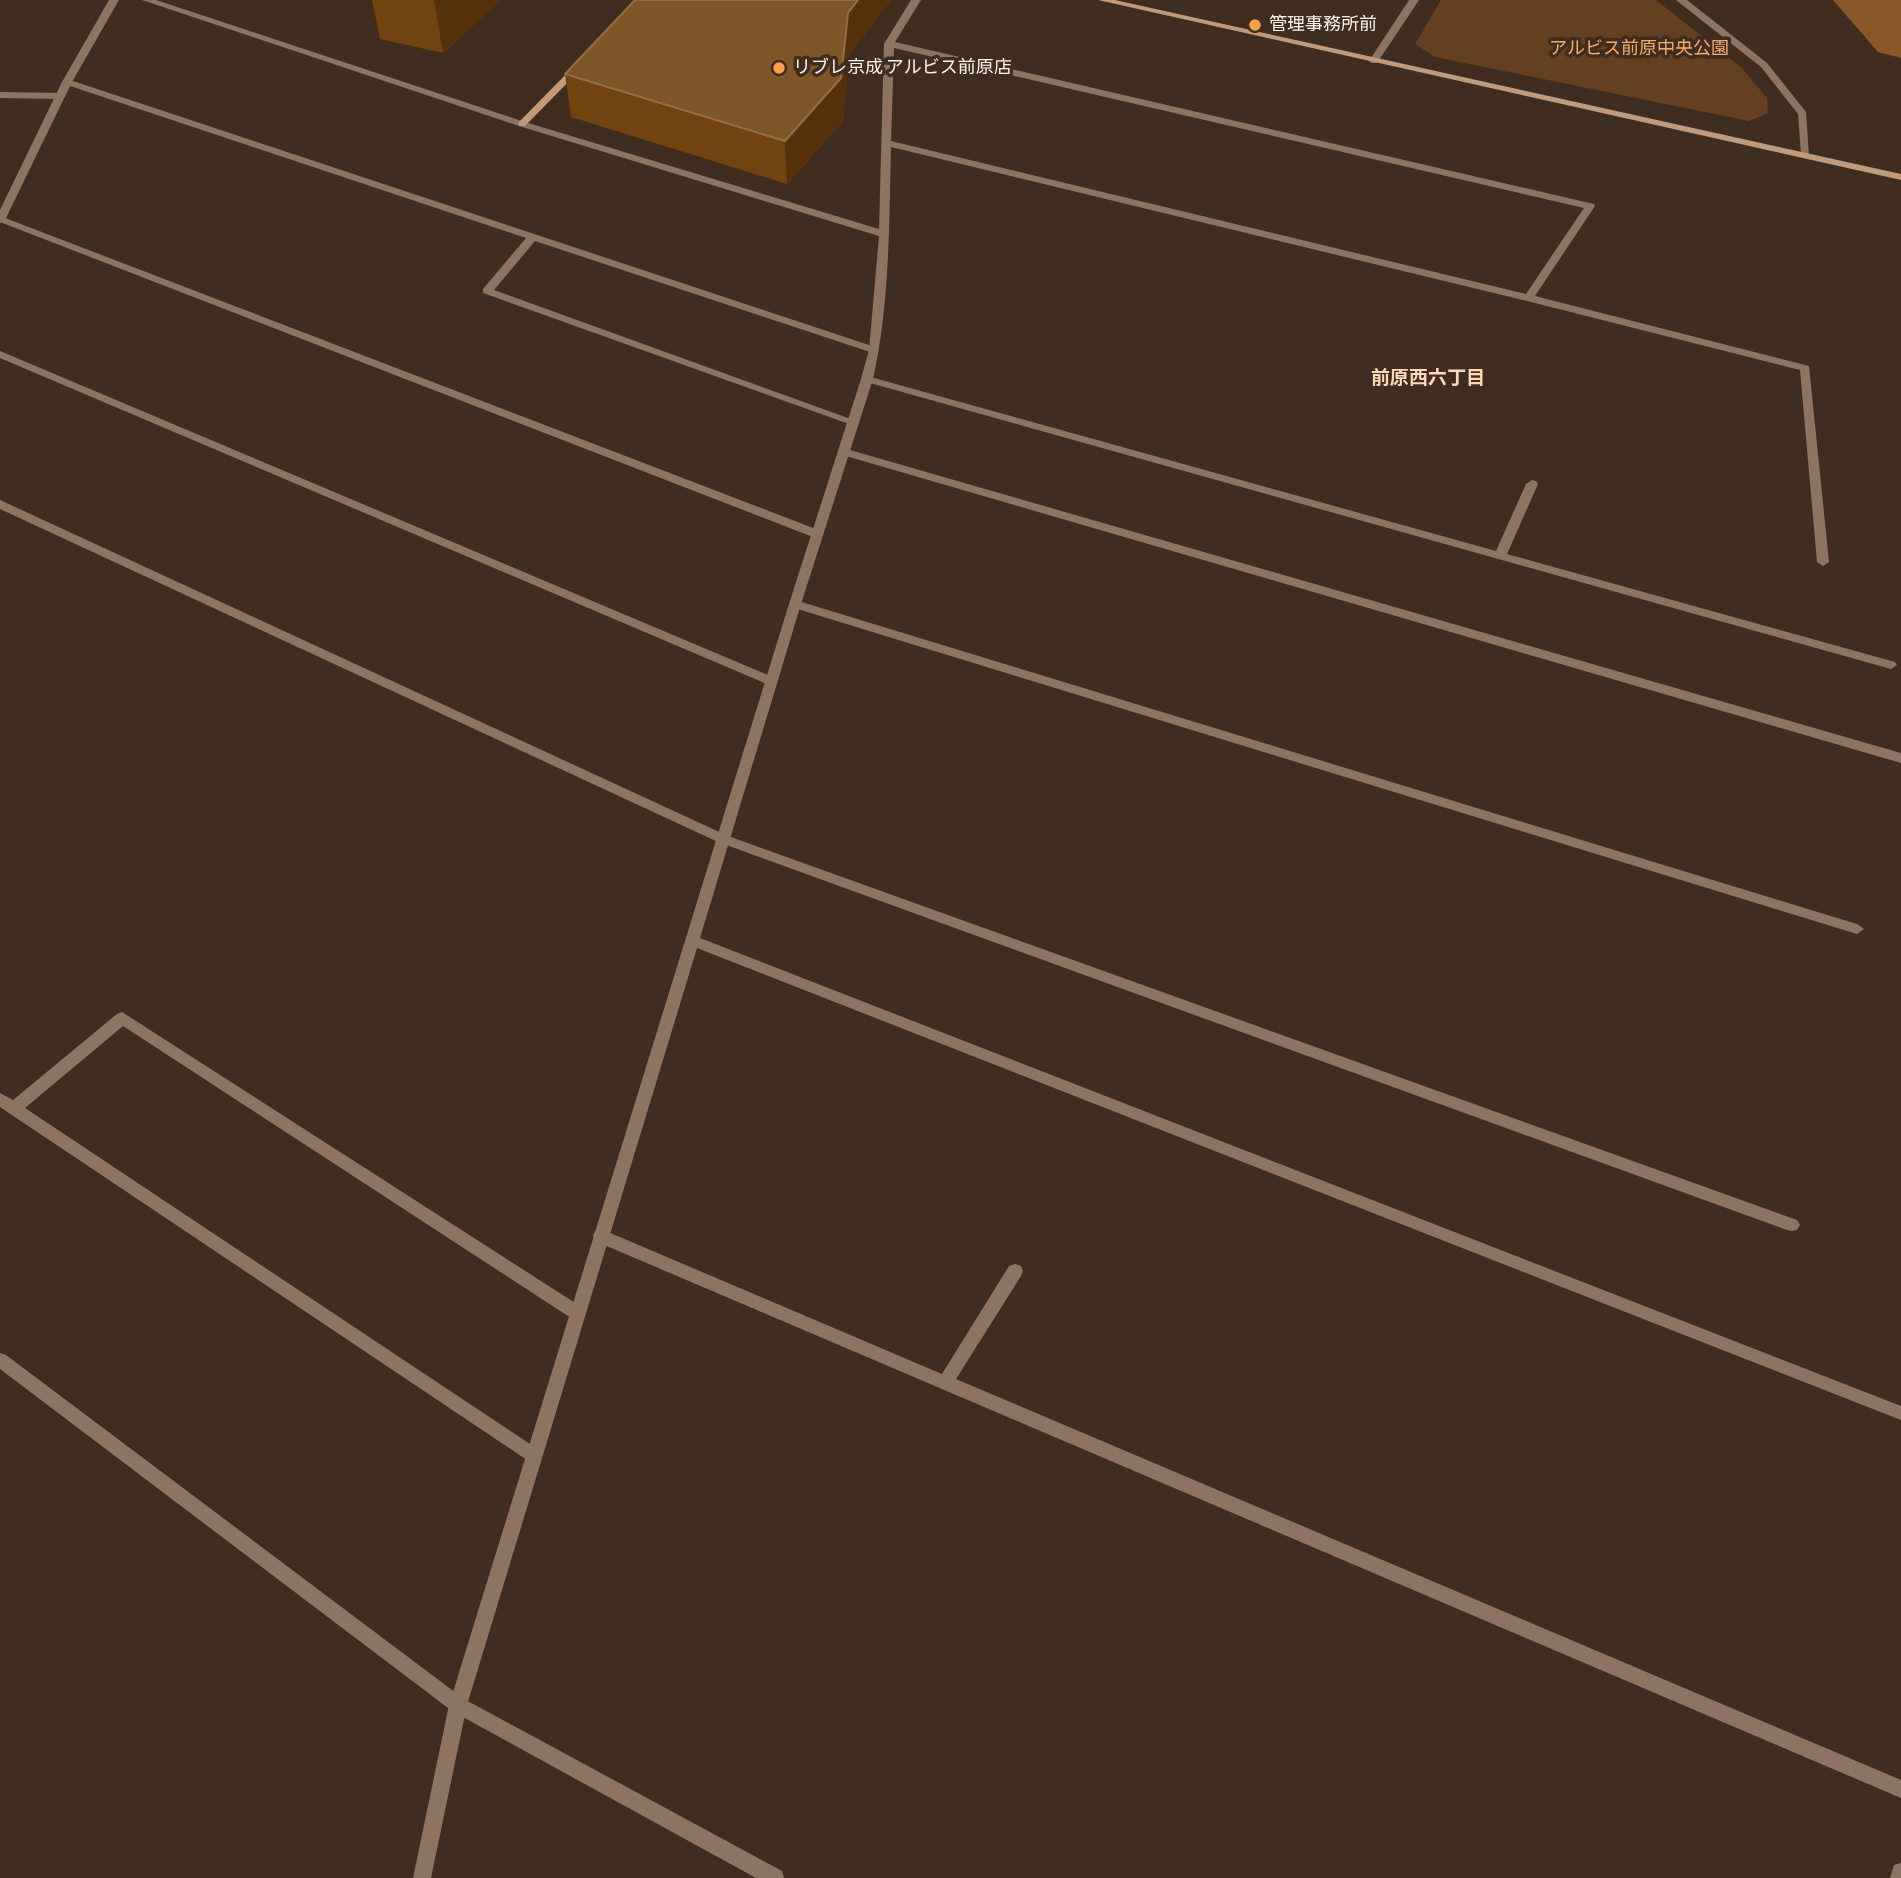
<!DOCTYPE html>
<html>
<head>
<meta charset="utf-8">
<style>
	body { margin:0 }
	canvas { display:block; background:#3f2d1f }
</style>
</head>
<body>
<canvas width="1901" height="1878"></canvas>
<script>
const ctx = document.querySelector('canvas').getContext('2d');
ctx.lineJoin = 'round';
function fillPath(path, color) {
  ctx.fillStyle = color;
  ctx.fill(path, 'evenodd');
}
function trace(path, color, width, dash) {
  ctx.strokeStyle = color;
  ctx.lineWidth = width;
  ctx.lineCap = dash ? 'butt' : 'round';
  ctx.setLineDash(dash || []);
  ctx.stroke(path);
}
function write(font, color, halo, rows, align = 'center') {
  ctx.font = font + ' "Sofia Sans Condensed","Noto Sans JP",sans-serif';
  ctx.lineWidth = 7;
  ctx.setLineDash([]);
  ctx.textBaseline = 'middle';
  ctx.strokeStyle = halo;
  ctx.fillStyle = color;
  for (const [text, x, y, turn = 0] of rows) {
    ctx.save();
    ctx.translate(x, y);
    ctx.rotate((+turn || 0) * Math.PI / 180);
    ctx.textAlign = isNaN(turn) ? turn : align;
    if (halo) ctx.strokeText(text, 0, 0);
    ctx.fillText(text, 0, 0);
    ctx.restore();
  }
}
fillPath(new Path2D(`
	M 1441,0 L 1656,0 L 1742,68 L 1767,98 L 1768,113 L 1749,121 L 1435,57 L 1415,44 Z`), '#624021');
fillPath(new Path2D(`
	M 1833,0 L 1901,0 L 1901,58 L 1878,52 Z`), '#8a5728');
fillPath(new Path2D(`
	M 64,80 L 70,80 L 878,348 L 878,352 L 870,352 L 535,241 L 494,290 L 859,422 L 853,425 L 849,424 L 483,293 L 483,289 L 526,238 L 64,84 Z
	M 0,92 L 61,93 L 66,96 L 61,99 L 0,98 Z
	M 0,216 L 821,531 L 823,534 L 821,537 L 813,537 L 0,222 Z
	M 0,351 L 775,678 L 777,681 L 775,684 L 767,684 L 0,358 Z
	M 867,376 L 1496,551 L 1526,484 L 1532,480 L 1536,481 L 1538,484 L 1507,554 L 1895,662 L 1897,665 L 1891,669 L 863,381 L 861,379 Z
	M 843,448 L 1901,753 L 1901,763 L 839,454 L 839,450 Z
	M 0,500 L 728,836 L 1797,1220 L 1800,1225 L 1797,1230 L 1792,1231 L 1787,1230 L 718,842 L 0,509 Z
	M 795,600 L 1857,924 L 1864,929 L 1857,934 L 791,607 L 789,604 Z
	M 122,1012 L 583,1308 L 585,1313 L 583,1318 L 577,1320 L 571,1318 L 123,1026 L 25,1108 L 539,1450 L 541,1455 L 539,1460 L 533,1463 L 527,1460 L 0,1107 L 0,1093 L 13,1100 L 117,1014 Z
	M 601,1229 L 942,1374 L 1009,1266 L 1015,1264 L 1021,1266 L 1023,1271 L 1021,1276 L 956,1379 L 1901,1780 L 1901,1798 L 595,1241 L 593,1236 L 595,1231 Z
	M 0,1353 L 6,1355 L 464,1699 L 782,1871 L 784,1878 L 756,1878 L 452,1711 L 0,1369 Z
	M 1901,1863 L 1901,1878 L 1890,1878 L 1894,1865 Z`), '#8c7461');
fillPath(new Path2D(`
	M 109,0 L 119,0 L 72,82 L 5,220 L 0,223 L 0,210 L 62,82 Z
	M 142,0 L 156,0 L 525,122 L 879,229 L 884,44 L 911,0 L 921,0 L 895,42 L 1594,204 L 1595,206 L 1535,296 L 1809,366 L 1829,562 L 1823,566 L 1817,562 L 1800,370 L 1527,301 L 891,147 C 889,224 890,304 873,379 L 801,604 L 700,938 L 1901,1406 L 1901,1420 L 697,948 L 467,1705 L 431,1878 L 413,1878 L 449,1705 L 789,604 L 861,379 L 869,350 L 879,236 L 519,126 ZM 894,48 L 1584,208 L 1526,294 L 891,141 Z
	M 1409,0 L 1419,0 L 1377,63 L 1371,63 L 1369,61 Z
	M 1676,0 L 1687,0 L 1767,63 L 1806,112 L 1809,156 L 1801,154 L 1798,114 L 1761,67 Z`), '#8c7461');
fillPath(new Path2D(`
	M 1098,0 L 1115,0 L 1901,174 L 1901,180 Z
	M 574,66 L 582,68 L 525,126 L 519,126 L 519,122 Z`), '#bf9a7b');
fillPath(new Path2D(`
	M 372,0 L 501,0 L 443,53 L 380,39 Z
	M 880,14 L 849,55 L 843,121 L 787,184 L 571,117 L 565,74 Z`), '#704310');
fillPath(new Path2D(`
	M 434,0 L 501,0 L 443,53 Z
	M 858,0 L 892,0 L 880,14 L 849,55 L 843,121 L 787,184 L 785,141 L 848,13 Z`), '#56320c');
const building = new Path2D(`
	M 635,0 L 858,0 L 848,13 L 841,78 L 785,141 L 565,74 Z`);
fillPath(building, '#7f5627');
trace(building, '#936e46', 2);
for (const [x, y, r, color] of [
	[1255,25,7,"#f9a04c"],
	[779,68,7,"#f9a04c"]
]) {
  const dot = new Path2D();
  dot.arc(x, y, r, 0, 2 * Math.PI);
  ctx.fillStyle = color;
  ctx.fill(dot);
  trace(dot, '#3f2d1f', 2.5);
}
write('18px', '#fdf1e8', '#3f2d1f', [
	["管理事務所前",1269,25],
	["リブレ京成 アルビス前原店",793,68]
], 'left');
write('18px', '#f8ac6a', '#3f2d1f', [
	["アルビス前原中央公園",1639,49]
]);
write('bold 19px', '#ffd8b9', '#3f2d1f', [
	["前原西六丁目",1428,379]
]);
</script>
</body>
</html>
